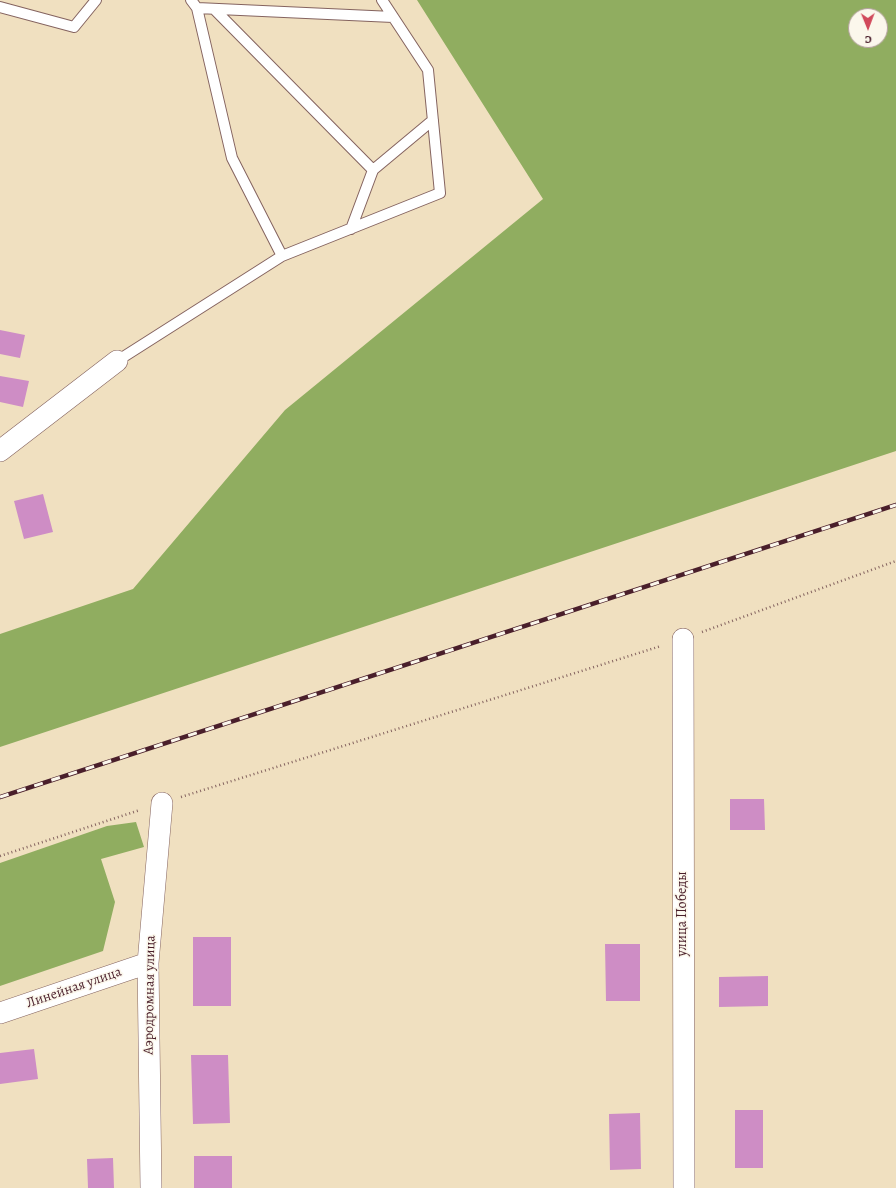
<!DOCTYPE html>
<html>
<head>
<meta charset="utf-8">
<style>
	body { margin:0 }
	#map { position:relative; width:896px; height:1188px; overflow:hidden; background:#f0e0c0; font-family:Alegreya,serif }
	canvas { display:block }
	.north { position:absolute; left:848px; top:8px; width:40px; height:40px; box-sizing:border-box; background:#fbf7ec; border:1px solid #b4a19f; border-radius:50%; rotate:179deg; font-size:11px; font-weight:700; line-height:16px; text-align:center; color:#4a1f2b }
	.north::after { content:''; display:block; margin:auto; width:14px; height:18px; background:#d1495b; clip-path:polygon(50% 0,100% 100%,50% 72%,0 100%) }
</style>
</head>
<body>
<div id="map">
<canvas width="896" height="1188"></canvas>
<div class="north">С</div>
</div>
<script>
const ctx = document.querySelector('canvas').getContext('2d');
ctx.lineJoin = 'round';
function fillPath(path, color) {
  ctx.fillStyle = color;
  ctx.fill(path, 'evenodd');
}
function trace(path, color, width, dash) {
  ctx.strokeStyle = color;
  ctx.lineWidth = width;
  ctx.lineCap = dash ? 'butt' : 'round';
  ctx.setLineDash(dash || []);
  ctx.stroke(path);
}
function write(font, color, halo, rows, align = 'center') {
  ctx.font = font + ' Alegreya,serif';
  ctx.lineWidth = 3;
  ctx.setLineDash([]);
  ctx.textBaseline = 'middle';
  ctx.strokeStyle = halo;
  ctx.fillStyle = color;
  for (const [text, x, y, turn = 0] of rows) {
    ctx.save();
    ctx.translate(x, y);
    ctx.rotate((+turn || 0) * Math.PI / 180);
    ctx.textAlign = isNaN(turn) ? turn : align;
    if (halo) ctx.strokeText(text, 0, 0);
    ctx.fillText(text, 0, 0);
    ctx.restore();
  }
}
fillPath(new Path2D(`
	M 417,0 L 896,0 L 896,451 L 0,747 L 0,634 L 133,589 L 285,410 L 543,199 ZM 856,16 L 880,16 L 880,40 L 856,40 Z
	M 136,822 L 144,847 L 101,859 L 115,902 L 103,951 L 0,986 L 0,863 L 107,826 Z`), '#90ad60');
fillPath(new Path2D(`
	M 0,330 L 25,335 L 20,358 L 0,354 Z
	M 0,376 L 29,381 L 23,407 L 0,402 Z
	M 43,494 L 53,532 L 24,539 L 14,501 Z
	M 730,799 L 764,799 L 765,830 L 730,830 Z
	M 193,937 L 231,937 L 231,1006 L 193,1006 Z
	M 605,944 L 640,944 L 640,1001 L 606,1001 Z
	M 768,976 L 768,1006 L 719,1007 L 719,977 Z
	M 34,1049 L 38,1079 L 0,1084 L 0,1053 Z
	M 191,1055 L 228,1055 L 230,1123 L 193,1124 Z
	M 735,1110 L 763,1110 L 763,1168 L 735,1168 Z
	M 640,1113 L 641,1169 L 610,1170 L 609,1114 Z
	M 194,1156 L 232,1156 L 232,1188 L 194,1188 Z
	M 113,1158 L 114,1188 L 88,1188 L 87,1159 Z`), '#ce8dc5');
const service = new Path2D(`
	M 0,7 L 74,27 L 96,0
	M 197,8 L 393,17
	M 214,9 L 373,170
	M 351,229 L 373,170 L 433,120
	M 282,256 L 440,193 L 428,70 L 382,0
	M 117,361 L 282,256 L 232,158 L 197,8 L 191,0`);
const minor = new Path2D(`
	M 0,451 L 117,361
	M 683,639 L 684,1188
	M 0,1013 L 148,963
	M 151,1188 L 148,963 L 162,803`);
trace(service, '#84635f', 12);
trace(minor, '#84635f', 22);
trace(new Path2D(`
	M 702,632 L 896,561
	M 181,797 L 661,646
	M 0,856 L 140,810`), '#84635f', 2.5, [1, 3]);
trace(service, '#fff', 10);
trace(minor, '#fff', 21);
const rail = new Path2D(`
	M 0,797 L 896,505`);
trace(rail, '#4a1f2b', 4.5);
trace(rail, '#fbf7ec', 3, [9]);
write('14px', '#4a1f2b', '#fbf7ec', [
	["улица Победы",683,914,-90],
	["Линейная улица",74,988,-19],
	["Аэродромная улица",150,995,-89]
]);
</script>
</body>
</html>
